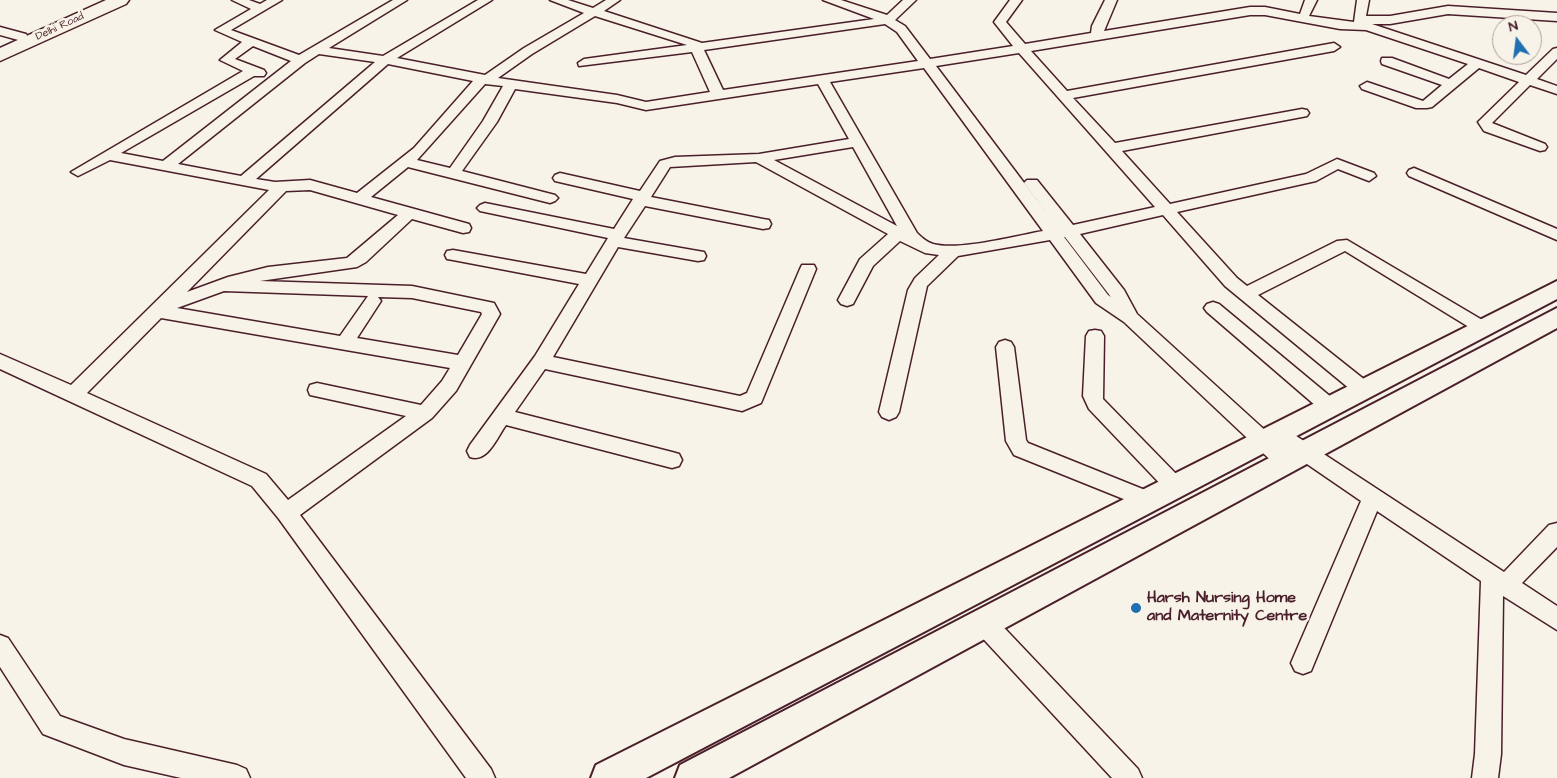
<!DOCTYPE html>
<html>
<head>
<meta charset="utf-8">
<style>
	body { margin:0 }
	#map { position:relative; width:1557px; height:778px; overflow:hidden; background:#f7f3e8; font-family:"Architects Daughter",sans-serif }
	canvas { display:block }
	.north { position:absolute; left:1492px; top:15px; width:50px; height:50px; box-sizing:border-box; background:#f7f3e8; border:1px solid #b29e9c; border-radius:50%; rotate:345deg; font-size:14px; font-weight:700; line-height:20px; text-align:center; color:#4a1f2b }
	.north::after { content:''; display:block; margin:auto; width:18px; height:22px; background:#1f6fb2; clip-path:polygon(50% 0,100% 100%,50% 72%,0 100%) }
</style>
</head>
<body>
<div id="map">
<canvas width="1557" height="778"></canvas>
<div class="north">N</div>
</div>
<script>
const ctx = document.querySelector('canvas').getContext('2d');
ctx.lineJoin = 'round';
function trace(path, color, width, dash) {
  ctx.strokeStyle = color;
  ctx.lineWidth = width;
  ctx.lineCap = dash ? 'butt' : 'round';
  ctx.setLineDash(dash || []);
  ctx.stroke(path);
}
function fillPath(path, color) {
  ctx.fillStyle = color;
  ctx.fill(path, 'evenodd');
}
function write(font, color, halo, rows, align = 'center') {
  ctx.font = font + ' "Architects Daughter",sans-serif';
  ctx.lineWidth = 5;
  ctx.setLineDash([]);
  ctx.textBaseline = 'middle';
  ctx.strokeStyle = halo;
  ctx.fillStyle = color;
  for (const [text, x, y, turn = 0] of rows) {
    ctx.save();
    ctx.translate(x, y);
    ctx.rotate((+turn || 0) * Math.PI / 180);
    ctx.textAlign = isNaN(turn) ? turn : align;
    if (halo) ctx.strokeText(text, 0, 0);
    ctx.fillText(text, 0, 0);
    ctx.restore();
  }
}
const street = new Path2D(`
	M 232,0 L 249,0 L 260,4 L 267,0 L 282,0 L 231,30 L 299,55 L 393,0 L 407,0 L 329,48 L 383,56 L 478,0 L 492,0 L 397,58 L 485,75 L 524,48 L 584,13 L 550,0 L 568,0 L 593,8 L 606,0 L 620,0 L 604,11 L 702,43 L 874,19 L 823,0 L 841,0 L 887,15 L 903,0 L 916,0 L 895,20 L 905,26 L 930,59 L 1013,46 L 994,22 L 1010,0 L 1022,0 L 1006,22 L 1025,44 L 1091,33 L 1092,26 L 1105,0 L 1117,0 L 1104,31 L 1250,7 L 1265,7 L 1300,14 L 1305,0 L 1317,0 L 1309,16 L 1354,22 L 1357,0 L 1369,0 L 1366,16 L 1390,16 L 1448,6 L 1557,13 L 1557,21 L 1448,14 L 1390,24 L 1372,24 L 1526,75 L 1553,49 L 1557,48 L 1557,59 L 1537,79 L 1557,86 L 1557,94 L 1530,85 L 1492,123 L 1545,144 L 1547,147 L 1545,150 L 1540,151 L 1484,131 L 1478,122 L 1519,82 L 1479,68 L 1432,107 L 1427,108 L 1416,108 L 1362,89 L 1360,86 L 1367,82 L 1423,101 L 1442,85 L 1382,64 L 1381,61 L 1382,58 L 1392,58 L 1449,79 L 1468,64 L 1366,30 L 1340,29 L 1265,15 L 1250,15 L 1031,51 L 1067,91 L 1334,43 L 1340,47 L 1334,51 L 1073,98 L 1115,143 L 1302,109 L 1307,110 L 1309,113 L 1307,116 L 1302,117 L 1122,151 L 1170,204 L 1306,174 L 1337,159 L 1374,173 L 1376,176 L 1369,181 L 1338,169 L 1316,181 L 1177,212 L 1237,278 L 1247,286 L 1337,241 L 1347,240 L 1489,324 L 1492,328 L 1489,332 L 1483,334 L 1477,332 L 1345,251 L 1258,295 L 1370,384 L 1372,389 L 1370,394 L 1363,396 L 1356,394 L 1225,286 L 1163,215 L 1080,234 L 1124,290 L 1137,314 L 1268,433 L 1270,428 L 1277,426 L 1284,428 L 1504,572 L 1549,525 L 1557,523 L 1557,547 L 1522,583 L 1557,606 L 1557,630 L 1503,596 L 1501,754 L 1498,778 L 1472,778 L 1475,754 L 1481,581 L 1377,511 L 1311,671 L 1303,674 L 1295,671 L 1291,663 L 1361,501 L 1288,451 L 1297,463 L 1294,469 L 1287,471 L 1280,469 L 1124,322 L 1096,303 L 1050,240 L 958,256 L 927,286 L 899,412 L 896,417 L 889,420 L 882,417 L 879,412 L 908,290 L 915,278 L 939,255 L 925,253 L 900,241 L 873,266 L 853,304 L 847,306 L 841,304 L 838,300 L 860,259 L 888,234 L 756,162 L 670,167 L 651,197 L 763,219 L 769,220 L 771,224 L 769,228 L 763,229 L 645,206 L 624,238 L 698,251 L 704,252 L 706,256 L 704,260 L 698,261 L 618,247 L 553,357 L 740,396 L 747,393 L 800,269 L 802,265 L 814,265 L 816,269 L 761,403 L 742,411 L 545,369 L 515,412 L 672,452 L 679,454 L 682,460 L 679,466 L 672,468 L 506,425 C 497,437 488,463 470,457 L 467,451 L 470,445 L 535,356 L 579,284 L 453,260 L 447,259 L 445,255 L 447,251 L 453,250 L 586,274 L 608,238 L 480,211 L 477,208 L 480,205 L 485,203 L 614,229 L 633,199 L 555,181 L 553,178 L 555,175 L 560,173 L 640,191 L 660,161 L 675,157 L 759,154 L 849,139 L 818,84 L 646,110 L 617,103 L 515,89 L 497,122 L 462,171 L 555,195 L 558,198 L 555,201 L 550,203 L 408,167 L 371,197 L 469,224 L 471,228 L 469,232 L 463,233 L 412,219 L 366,262 L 357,267 L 260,281 L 412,286 L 494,303 L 500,314 L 456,391 L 432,418 L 300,515 L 491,769 L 495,778 L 466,778 L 279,519 L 252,486 L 0,369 L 0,354 L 71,385 L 269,190 L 110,160 L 78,176 L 71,172 L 243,71 L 220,60 L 242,42 L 215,30 L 251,9 ZM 595,16 L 687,45 L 584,59 L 578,63 L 579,66 L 692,52 L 710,92 L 646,102 L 617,95 L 498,78 L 532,54 ZM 885,24 L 897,32 L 918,61 L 723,90 L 704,50 ZM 253,46 L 291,61 L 163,161 L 121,153 L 254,76 L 264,76 L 266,73 L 264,70 L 235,59 ZM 1019,53 L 1155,207 L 1073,225 L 1037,180 L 1027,180 L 1024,183 L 1058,228 L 936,66 ZM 319,54 L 375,62 L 241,176 L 178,164 L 305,63 ZM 388,64 L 473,81 L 414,148 L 357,193 L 310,180 L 275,182 L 256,179 ZM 924,68 L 1043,231 C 1015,236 959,251 933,244 C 927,242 922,238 917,233 L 830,82 ZM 485,84 L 503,86 L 483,121 L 450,168 L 417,160 ZM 853,147 L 897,226 L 774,160 ZM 310,190 L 398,215 L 347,258 L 268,267 L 228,277 L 187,292 L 286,191 ZM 1064,237 L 1065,237 L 1111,297 L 1108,295 ZM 224,291 L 368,296 L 340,336 L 177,308 ZM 378,297 L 412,298 L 481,312 L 482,314 L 458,355 L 357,338 L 381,301 ZM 161,318 L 450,368 L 442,381 L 421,405 L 317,383 L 310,385 L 308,390 L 310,395 L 406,416 L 288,500 L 266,474 L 87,393 Z
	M 0,27 L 26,34 L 28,37 L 22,41 L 0,35 Z
	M 1414,168 L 1557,229 L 1557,240 L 1409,176 L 1407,173 L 1409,170 Z
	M 1213,302 L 1219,304 L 1337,402 L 1340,407 L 1337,412 L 1330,414 L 1323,412 L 1207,312 L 1204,308 L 1207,304 Z
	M 1095,330 L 1101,331 L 1104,336 L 1103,399 L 1182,480 L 1185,486 L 1182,492 L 1175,495 L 1168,492 L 1089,409 L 1083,396 L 1086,336 L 1089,331 Z
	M 1005,340 L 1011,342 L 1014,347 L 1026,440 L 1028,443 L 1155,494 L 1158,500 L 1155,506 L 1148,509 L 1141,506 L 1014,455 L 1006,441 L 996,347 L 999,342 Z
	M 984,612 L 992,615 L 1138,769 L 1142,778 L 1112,778 L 976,631 L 973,623 L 976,615 Z
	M 0,635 L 8,638 L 60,716 L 124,739 L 237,765 L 246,769 L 250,778 L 181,778 L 124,765 L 43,734 L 0,667 Z`);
const secondary = new Path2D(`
	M 1557,281 L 1557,299 L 646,778 L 591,778 L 596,765 Z
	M 1557,308 L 1557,328 L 729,778 L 675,778 L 680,765 Z`);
const primary = new Path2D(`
	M 106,0 L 129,0 L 126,4 L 0,61 L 0,48 Z`);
trace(street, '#4a1f2b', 3);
trace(secondary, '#4a1f2b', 4);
trace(primary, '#4a1f2b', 3);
fillPath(street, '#f7f3e8');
fillPath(secondary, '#f7f3e8');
fillPath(primary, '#f7f3e8');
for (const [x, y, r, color] of [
	[1136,608,6,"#1f6fb2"]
]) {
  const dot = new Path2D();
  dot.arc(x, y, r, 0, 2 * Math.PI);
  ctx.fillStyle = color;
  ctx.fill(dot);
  trace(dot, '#f7f3e8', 2);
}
write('11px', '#4a1f2b', '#f7f3e8', [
	["Delhi Road",60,27,-25]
]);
write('bold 16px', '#4a1f2b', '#f7f3e8', [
	["Harsh Nursing Home",1147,599],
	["and Maternity Centre",1147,617]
], 'left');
</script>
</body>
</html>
